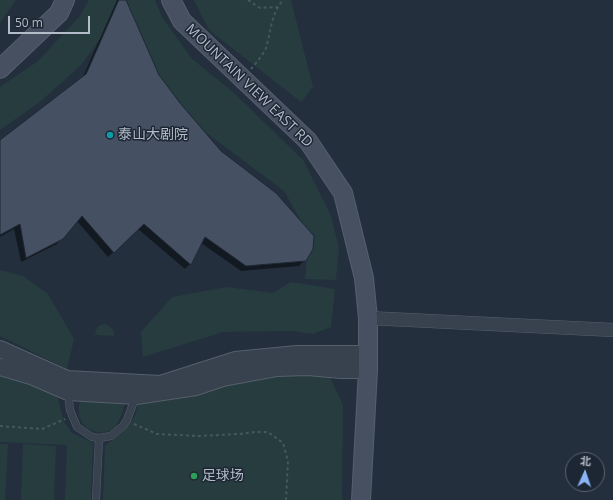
<!DOCTYPE html>
<html>
<head>
<meta charset="utf-8">
<style>
	body { margin:0 }
	#map { position:relative; width:613px; height:500px; overflow:hidden; background:#242f3e; font-family:"Open Sans","Noto Sans SC",sans-serif }
	canvas { display:block }
	.north { position:absolute; left:565px; top:452px; width:40px; height:40px; box-sizing:border-box; background:#1d2633; border:1px solid #59626f; border-radius:50%; rotate:3deg; font-size:11px; font-weight:700; line-height:16px; text-align:center; color:#b4bcc9 }
	.north::after { content:''; display:block; margin:auto; width:14px; height:18px; background:#8ab4f8; clip-path:polygon(50% 0,100% 100%,50% 72%,0 100%) }
	.scale { position:absolute; left:8px; top:16px; width:82px; height:18px; box-sizing:border-box; border:2px solid #b4bcc9; border-top:0; padding-left:5px; font-size:12px; line-height:14px; white-space:nowrap; color:#b4bcc9; -webkit-text-stroke:3px #1d2633; paint-order:stroke }
</style>
</head>
<body>
<div id="map">
<canvas width="613" height="500"></canvas>
<div class="north">北</div>
<div class="scale">50 m</div>
</div>
<script>
const ctx = document.querySelector('canvas').getContext('2d');
ctx.lineJoin = 'round';
function fillPath(path, color) {
  ctx.fillStyle = color;
  ctx.fill(path, 'evenodd');
}
function trace(path, color, width, dash) {
  ctx.strokeStyle = color;
  ctx.lineWidth = width;
  ctx.lineCap = dash ? 'butt' : 'round';
  ctx.setLineDash(dash || []);
  ctx.stroke(path);
}
function write(font, color, halo, rows, align = 'center') {
  ctx.font = font + ' "Open Sans","Noto Sans SC",sans-serif';
  ctx.lineWidth = 3;
  ctx.setLineDash([]);
  ctx.textBaseline = 'middle';
  ctx.strokeStyle = halo;
  ctx.fillStyle = color;
  for (const [text, x, y, turn = 0] of rows) {
    ctx.save();
    ctx.translate(x, y);
    ctx.rotate((+turn || 0) * Math.PI / 180);
    ctx.textAlign = isNaN(turn) ? turn : align;
    if (halo) ctx.strokeText(text, 0, 0);
    ctx.fillText(text, 0, 0);
    ctx.restore();
  }
}
fillPath(new Path2D(`
	M 0,0 L 16,0 L 0,23 Z
	M 89,0 L 118,0 L 104,34 L 81,65 L 40,102 L 0,130 L 0,87 L 38,61 L 79,17 Z
	M 124,0 L 155,0 L 162,17 L 191,58 L 233,92 L 303,160 L 331,216 L 339,248 L 336,280 L 305,279 L 309,235 L 284,191 L 204,131 L 163,83 L 137,33 Z
	M 194,0 L 291,0 L 313,87 L 301,102 L 209,30 Z
	M 0,270 L 23,276 L 48,294 L 74,339 L 67,369 L 0,336 Z
	M 291,282 L 335,289 L 331,327 L 313,334 L 291,331 L 223,332 L 143,357 L 141,332 L 172,297 L 226,287 L 273,293 Z
	M 105,324 C 111,327 114,329 114,336 L 95,335 C 96,328 98,325 105,324 Z
	M 328,373 L 343,405 L 342,500 L 103,500 L 105,446 L 124,431 L 135,416 L 139,401 L 218,379 Z
	M 0,374 L 57,395 L 64,422 L 72,433 L 93,443 L 91,500 L 65,500 L 67,445 L 0,442 Z
	M 80,399 L 125,402 C 124,409 119,423 114,428 C 103,437 84,431 80,418 C 78,413 79,404 80,399 Z
	M 0,444 L 8,444 L 5,500 L 0,500 Z
	M 23,444 L 56,446 L 54,500 L 21,500 Z`), '#263c3f');
fillPath(new Path2D(`
	M 117,0 L 125,0 L 159,75 L 179,103 L 305,260 L 299,266 L 241,271 L 201,243 L 190,264 L 185,269 L 138,229 L 108,257 L 77,221 L 57,244 L 21,262 L 14,229 L 0,237 L 0,142 L 82,79 Z`), '#0007');
const building = new Path2D(`
	M 119,0 L 126,0 L 159,75 L 180,103 L 221,151 L 276,193 L 314,236 L 313,249 L 306,261 L 246,266 L 205,237 L 191,265 L 144,224 L 114,253 L 82,216 L 63,239 L 26,258 L 20,224 L 0,235 L 0,140 L 86,74 Z`);
fillPath(building, '#455162');
trace(building, '#1f2835', 1);
const service = new Path2D(`
	M 68,392 L 70,410 L 77,427 L 92,437 L 99,438 L 111,436 L 123,426 L 127,420 L 136,396
	M 96,500 L 99,438`);
const minor = new Path2D(`
	M 368,318 L 613,330`);
const tertiary = new Path2D(`
	M 0,349 L 67,379 L 160,384 L 235,360 L 297,354 L 367,354
	M 0,367 L 31,376 L 68,392 L 136,396 L 196,387 L 223,378 L 277,368 L 308,367 L 341,370 L 368,370`);
const secondary = new Path2D(`
	M 171,0 L 182,21 L 308,141 L 343,193 L 364,278 L 368,318 L 368,370 L 361,500
	M 0,69 L 59,13 L 65,0`);
trace(service, '#565f6c', 8);
trace(minor, '#565f6c', 14);
trace(tertiary, '#565f6c', 18);
trace(secondary, '#565f6c', 20);
trace(new Path2D(`
	M 248,0 L 260,8 L 277,7
	M 251,69 C 256,63 263,55 266,48 C 271,31 271,14 283,0
	M 134,424 L 157,434 L 199,436 L 239,434 L 255,432 L 268,432 L 283,443 L 288,461 L 286,500
	M 0,426 L 42,429 L 65,419`), '#44595c', 2, [3, 3]);
trace(service, '#38414e', 7);
trace(minor, '#38414e', 13);
trace(tertiary, '#38414e', 16);
trace(secondary, '#465061', 18);
for (const [x, y, r, color] of [
	[110,135,4,"#0f9aa8"],
	[194,476,4,"#2e9e5b"]
]) {
  const dot = new Path2D();
  dot.arc(x, y, r, 0, 2 * Math.PI);
  ctx.fillStyle = color;
  ctx.fill(dot);
  trace(dot, '#1d2633', 1.5);
}
write('14px', '#b4bcc9', '#1d2633', [
	["MOUNTAIN VIEW EAST RD",249,86,44]
]);
write('14px', '#b4bcc9', '#1d2633', [
	["泰山大剧院",118,135],
	["足球场",202,476]
], 'left');
</script>
</body>
</html>
